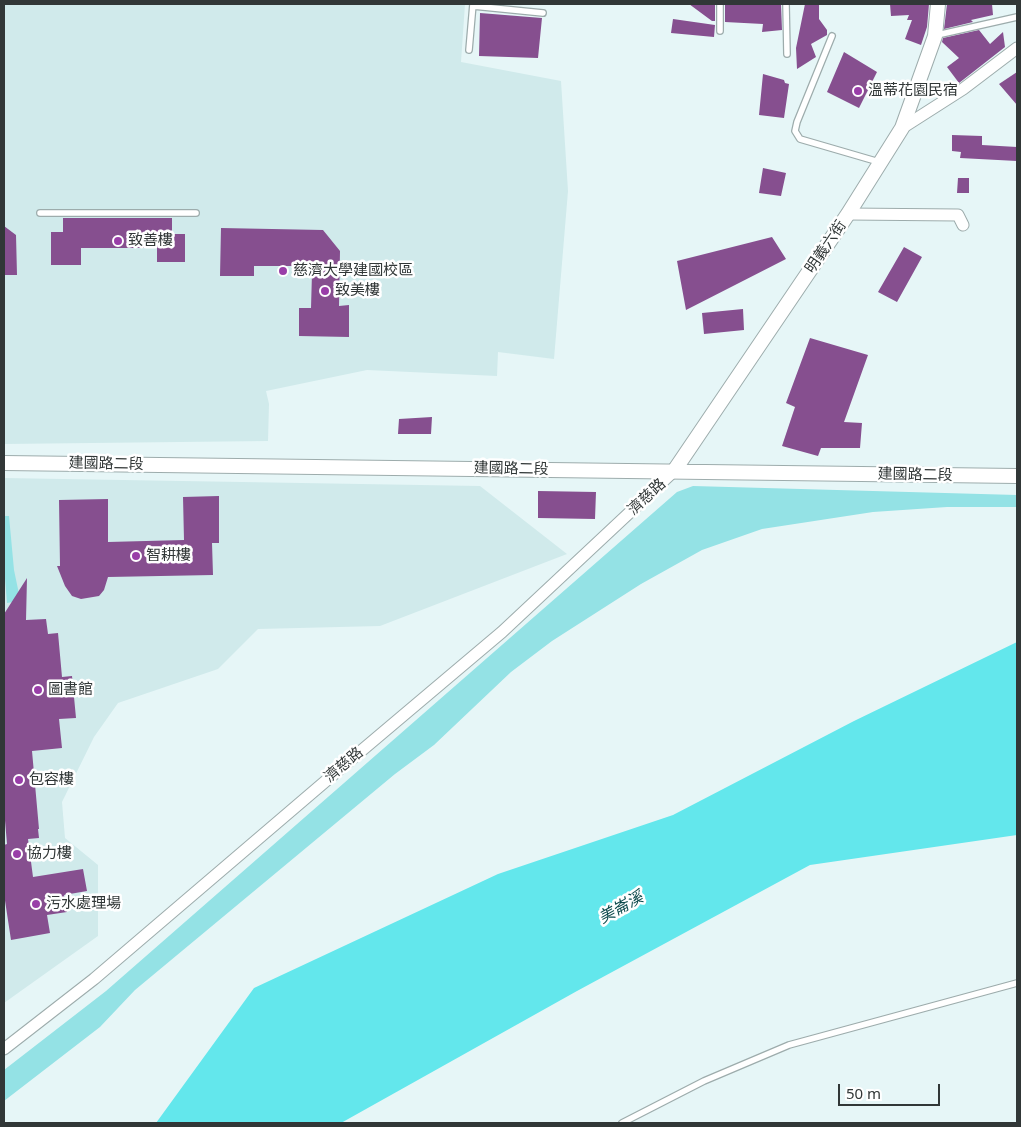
<!DOCTYPE html>
<html>
<head>
<meta charset="utf-8">
<style>
	body { margin:0 }
	#map { position:relative; width:1021px; height:1127px; overflow:hidden; background:#e6f6f7; font-family:"Noto Sans",sans-serif }
	canvas { display:block }
	.frame { position:absolute; inset:0; border:5px solid #313737; pointer-events:none }
	.scale { position:absolute; left:838px; top:1084px; width:102px; height:22px; box-sizing:border-box; border:2px solid #313737; border-top:0; padding-left:6px; font-size:15px; line-height:18px; white-space:nowrap; color:#313737; -webkit-text-stroke:4px #fff; paint-order:stroke }
</style>
</head>
<body>
<div id="map">
<canvas width="1021" height="1127"></canvas>
<div class="frame"></div>
<div class="scale">50 m</div>
</div>
<script>
const ctx = document.querySelector('canvas').getContext('2d');
ctx.lineJoin = 'round';
function fillPath(path, color) {
  ctx.fillStyle = color;
  ctx.fill(path, 'evenodd');
}
function trace(path, color, width, dash) {
  ctx.strokeStyle = color;
  ctx.lineWidth = width;
  ctx.lineCap = dash ? 'butt' : 'round';
  ctx.setLineDash(dash || []);
  ctx.stroke(path);
}
function write(font, color, halo, rows, align = 'center') {
  ctx.font = font + ' "Noto Sans","Noto Sans TC",sans-serif';
  ctx.lineWidth = 5;
  ctx.setLineDash([]);
  ctx.textBaseline = 'middle';
  ctx.strokeStyle = halo;
  ctx.fillStyle = color;
  for (const [text, x, y, turn = 0] of rows) {
    ctx.save();
    ctx.translate(x, y);
    ctx.rotate((+turn || 0) * Math.PI / 180);
    ctx.textAlign = isNaN(turn) ? turn : align;
    if (halo) ctx.strokeText(text, 0, 0);
    ctx.fillText(text, 0, 0);
    ctx.restore();
  }
}
fillPath(new Path2D(`
	M 4,4 L 465,4 L 461,62 L 561,81 L 568,191 L 554,359 L 498,352 L 497,376 L 367,370 L 266,391 L 269,404 L 268,441 L 4,444 Z
	M 4,478 L 480,486 L 567,554 L 380,626 L 258,629 L 218,669 L 118,703 L 94,737 L 62,802 L 65,838 L 98,865 L 98,936 L 4,1003 Z`), '#d0eaeb');
fillPath(new Path2D(`
	M 693,486 L 1017,495 L 1017,507 L 947,507 L 873,512 L 762,529 L 702,550 L 641,584 L 552,641 L 511,672 L 434,745 L 395,774 L 135,990 L 100,1027 L 4,1101 L 4,1070 L 106,991 L 677,492 Z
	M 4,516 L 9,516 L 14,570 L 19,594 L 19,601 L 7,603 L 4,566 Z`), '#94e2e5');
fillPath(new Path2D(`
	M 1017,642 L 1017,835 L 810,865 L 577,991 L 341,1123 L 156,1123 L 254,988 L 498,874 L 673,815 L 854,721 Z`), '#63e7ec');
fillPath(new Path2D(`
	M 689,4 L 715,4 L 715,21 L 712,21 Z
	M 725,4 L 781,4 L 782,30 L 762,32 L 763,24 L 725,22 Z
	M 805,4 L 819,4 L 819,19 L 827,30 L 827,35 L 811,44 L 816,57 L 797,69 L 796,48 Z
	M 890,4 L 929,4 L 927,27 L 921,45 L 905,39 L 912,20 L 907,20 L 909,15 L 891,16 Z
	M 947,4 L 992,4 L 993,15 L 971,20 L 973,22 L 944,29 Z
	M 480,13 L 542,18 L 538,58 L 479,56 Z
	M 673,19 L 715,25 L 714,37 L 671,33 Z
	M 979,30 L 990,44 L 1003,32 L 1005,47 L 959,83 L 947,67 L 959,58 L 942,42 L 943,38 Z
	M 844,52 L 877,72 L 859,108 L 827,92 Z
	M 1017,72 L 1017,105 L 999,84 Z
	M 763,74 L 784,80 L 785,83 L 789,84 L 784,118 L 759,115 Z
	M 952,135 L 982,136 L 982,145 L 1017,147 L 1017,161 L 960,158 L 961,152 L 952,151 Z
	M 763,168 L 786,173 L 781,196 L 759,193 Z
	M 958,178 L 969,178 L 969,193 L 957,193 Z
	M 63,218 L 172,218 L 172,234 L 185,234 L 185,262 L 157,262 L 157,248 L 81,248 L 81,265 L 51,265 L 51,232 L 63,232 Z
	M 4,226 L 16,235 L 17,275 L 4,275 Z
	M 221,228 L 323,230 L 340,251 L 339,306 L 349,305 L 349,337 L 299,336 L 299,308 L 311,308 L 312,273 L 296,266 L 254,266 L 254,276 L 220,276 Z
	M 772,237 L 786,259 L 686,310 L 677,261 Z
	M 904,247 L 922,257 L 897,302 L 878,292 Z
	M 743,309 L 744,330 L 704,334 L 702,313 Z
	M 810,338 L 868,355 L 844,422 L 862,423 L 860,448 L 821,448 L 818,456 L 782,446 L 795,407 L 786,403 Z
	M 432,417 L 431,434 L 398,434 L 399,419 Z
	M 538,491 L 596,492 L 595,519 L 538,518 Z
	M 219,496 L 219,543 L 212,543 L 213,575 L 108,577 L 104,590 L 99,596 L 81,599 L 72,596 L 65,586 L 57,566 L 60,566 L 59,500 L 108,499 L 108,542 L 184,540 L 183,497 Z
	M 27,578 L 26,620 L 46,619 L 48,634 L 58,633 L 62,677 L 72,676 L 76,718 L 59,719 L 62,748 L 32,751 L 39,829 L 38,829 L 39,838 L 28,839 L 33,877 L 83,869 L 87,891 L 64,895 L 67,912 L 47,915 L 50,933 L 11,940 L 4,894 L 4,845 L 7,844 L 4,809 L 4,614 Z`), '#864f8f');
const service = new Path2D(`
	M 786,4 L 787,54
	M 473,6 L 543,13
	M 720,31 L 720,4
	M 937,35 L 1017,17
	M 832,36 L 797,122 L 795,131 L 800,139 L 879,162
	M 469,50 L 473,4
	M 40,213 L 196,213
	M 622,1123 L 704,1081 L 789,1045 L 1017,983`);
const minor = new Path2D(`
	M 902,128 L 963,89 L 1017,48
	M 848,214 L 958,215 L 963,225
	M 4,1049 L 94,979 L 348,762 L 502,632 L 674,471`);
const tertiary = new Path2D(`
	M 4,463 L 1017,476
	M 674,471 L 848,214 L 902,128 L 935,36 L 938,4`);
trace(service, '#9dacac', 8);
trace(minor, '#9dacac', 13);
trace(tertiary, '#9dacac', 16);
trace(service, '#fff', 5.5);
trace(minor, '#fff', 11);
trace(tertiary, '#fff', 14);
for (const [x, y, r, color] of [
	[858,91,5,"#993ea8"],
	[118,241,5,"#993ea8"],
	[283,271,5,"#993ea8"],
	[325,291,5,"#993ea8"],
	[136,556,5,"#993ea8"],
	[38,690,5,"#993ea8"],
	[19,780,5,"#993ea8"],
	[17,854,5,"#993ea8"],
	[36,904,5,"#993ea8"]
]) {
  const dot = new Path2D();
  dot.arc(x, y, r, 0, 2 * Math.PI);
  ctx.fillStyle = color;
  ctx.fill(dot);
  trace(dot, '#fff', 2);
}
write('15px', '#313737', '#fff', [
	["溫蒂花園民宿",868,91],
	["致善樓",128,241],
	["慈濟大學建國校區",293,271],
	["致美樓",335,291],
	["智耕樓",146,556],
	["圖書館",48,690],
	["包容樓",29,780],
	["協力樓",27,854],
	["污水處理場",46,904]
], 'left');
write('15px', '#313737', '#fff', [
	["明義六街",826,247,-56],
	["建國路二段",106,464,1],
	["建國路二段",511,469,1],
	["建國路二段",915,475,1],
	["濟慈路",647,497,-43],
	["濟慈路",344,765,-40]
]);
write('italic 16px', '#0d4a4c', '#fff', [
	["美崙溪",621,908,-29]
]);
</script>
</body>
</html>
